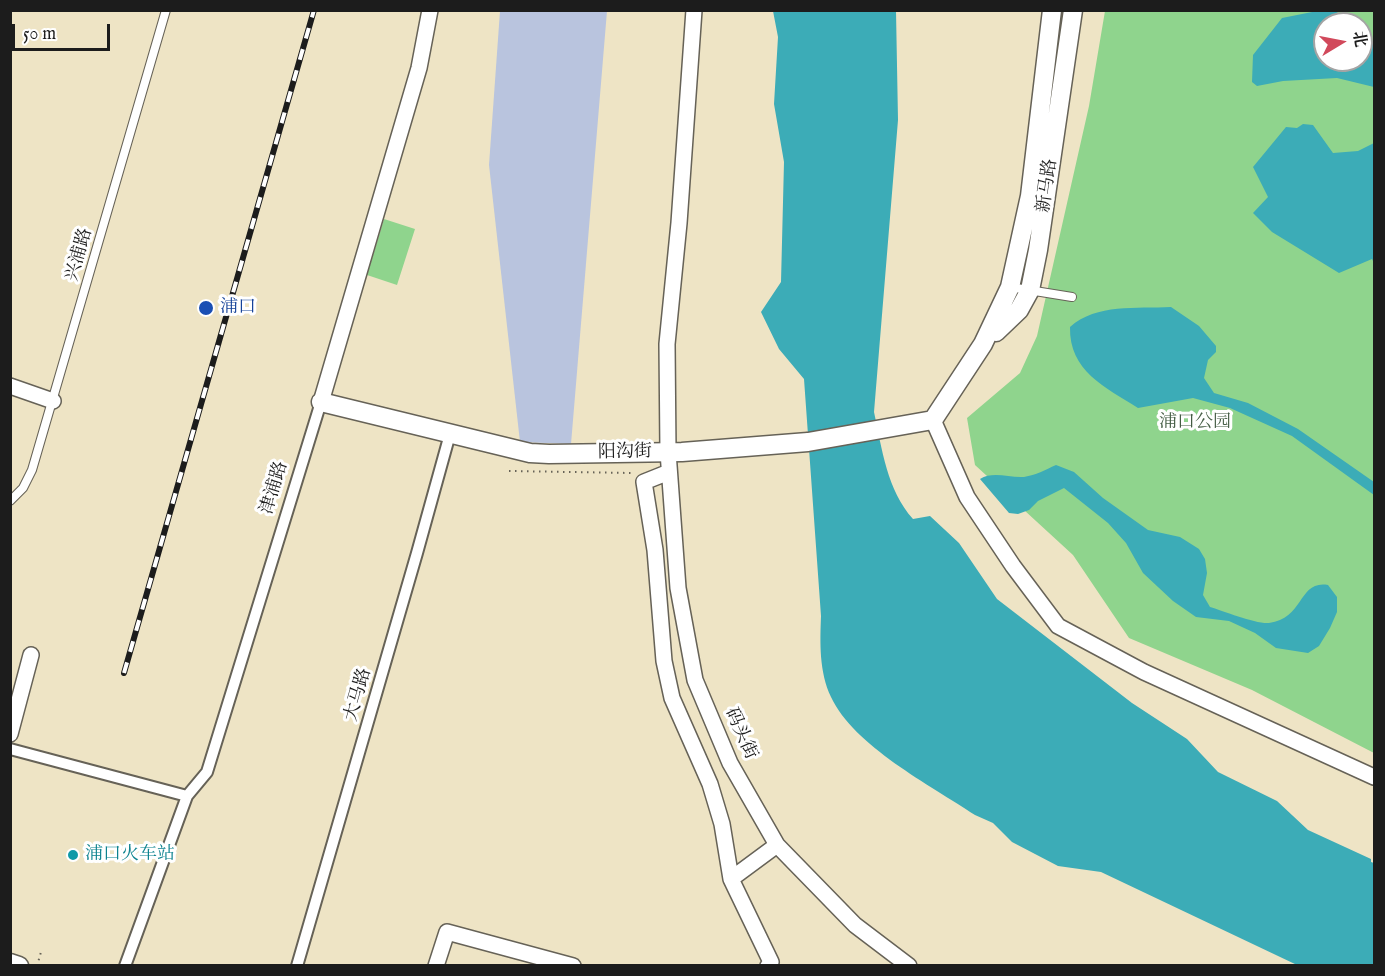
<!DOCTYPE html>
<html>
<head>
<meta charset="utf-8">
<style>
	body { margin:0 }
	#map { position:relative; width:1385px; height:976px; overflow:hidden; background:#eee4c5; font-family:"IM FELL English","Noto Serif SC",serif }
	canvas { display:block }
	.frame { position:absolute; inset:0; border:12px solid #1c1c1c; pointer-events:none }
	.north { position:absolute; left:1313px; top:12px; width:60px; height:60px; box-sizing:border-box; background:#fff; border:2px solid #a4a4a4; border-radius:50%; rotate:80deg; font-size:16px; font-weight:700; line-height:24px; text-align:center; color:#1c1c1c }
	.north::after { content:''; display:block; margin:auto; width:21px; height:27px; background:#d1495b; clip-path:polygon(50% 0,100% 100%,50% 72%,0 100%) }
	.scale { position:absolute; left:12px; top:24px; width:98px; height:27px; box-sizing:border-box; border:3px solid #1c1c1c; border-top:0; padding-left:8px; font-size:18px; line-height:21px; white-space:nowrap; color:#1c1c1c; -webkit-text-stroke:4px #fff; paint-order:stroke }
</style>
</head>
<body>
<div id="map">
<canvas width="1385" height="976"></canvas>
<div class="frame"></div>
<div class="north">北</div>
<div class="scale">50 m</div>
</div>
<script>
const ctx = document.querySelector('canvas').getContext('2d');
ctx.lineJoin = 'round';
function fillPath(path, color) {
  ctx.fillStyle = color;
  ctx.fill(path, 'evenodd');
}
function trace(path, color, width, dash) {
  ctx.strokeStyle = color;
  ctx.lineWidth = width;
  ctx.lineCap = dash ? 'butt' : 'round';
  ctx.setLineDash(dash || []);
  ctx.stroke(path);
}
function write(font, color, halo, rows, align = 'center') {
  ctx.font = font + ' "IM FELL English","Noto Serif SC",serif';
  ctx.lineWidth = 6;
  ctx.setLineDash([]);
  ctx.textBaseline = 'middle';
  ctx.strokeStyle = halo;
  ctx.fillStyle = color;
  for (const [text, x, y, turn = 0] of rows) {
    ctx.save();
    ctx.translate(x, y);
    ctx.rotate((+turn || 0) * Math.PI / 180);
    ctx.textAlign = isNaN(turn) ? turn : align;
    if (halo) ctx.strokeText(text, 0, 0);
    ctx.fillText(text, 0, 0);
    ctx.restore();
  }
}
fillPath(new Path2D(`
	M 500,11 L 607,11 L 571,444 L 520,442 L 489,165 Z`), '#b9c4de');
fillPath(new Path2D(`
	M 1105,11 L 1374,11 L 1374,753 L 1252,690 L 1129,638 L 1073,555 L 975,465 L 967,418 L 1020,373 L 1037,336 L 1089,106 ZM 1325,24 L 1361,24 L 1361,60 L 1325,60 Z
	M 384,219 L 415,229 L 397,285 L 367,275 Z`), '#8fd48d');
fillPath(new Path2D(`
	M 773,11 L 896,11 L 898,120 L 874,412 C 882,449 887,490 913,519 L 930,516 L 959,543 L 997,599 L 1132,703 L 1187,739 L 1218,772 L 1277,801 L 1308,830 L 1371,859 L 1371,862 L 1374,863 L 1374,965 L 1297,965 L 1101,872 L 1058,866 L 1012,842 L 993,823 L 975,815 C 930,785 854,746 831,697 C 819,672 820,642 821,616 L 804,379 L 779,349 L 761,312 L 781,282 L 784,162 L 774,104 L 778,37 Z
	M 1317,11 L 1335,11 L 1356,24 L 1325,24 L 1325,60 L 1361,60 L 1361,28 C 1380,41 1375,66 1374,87 L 1337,78 L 1283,81 L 1257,86 L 1252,82 L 1253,55 L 1282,18 Z
	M 1303,124 L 1313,125 L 1333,153 L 1358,151 L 1374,143 L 1374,263 L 1372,259 L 1339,273 L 1272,232 L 1253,213 L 1268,197 L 1253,167 L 1286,127 L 1297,128 Z
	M 1171,307 L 1199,326 L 1216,346 L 1216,352 L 1208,360 L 1204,378 L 1214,393 L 1248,403 L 1298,429 L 1374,482 L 1374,495 L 1292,436 L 1230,408 L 1193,398 L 1138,408 C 1105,387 1069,371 1070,327 C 1097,303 1136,309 1171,307 Z
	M 1056,465 L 1074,472 L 1103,498 L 1148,530 L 1180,537 L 1199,549 L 1205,559 L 1207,573 L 1203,595 L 1210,607 C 1224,611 1255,624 1269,623 C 1305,618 1298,580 1328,585 L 1337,597 L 1337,612 L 1330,628 L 1319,646 L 1308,653 L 1276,648 L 1255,633 L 1229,621 L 1196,617 L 1173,601 L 1143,573 L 1126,543 L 1108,523 L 1064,488 L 1038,501 L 1029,510 L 1018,514 L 1009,513 L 980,479 C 993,471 1009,478 1024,477 C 1036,475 1045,470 1056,465 Z`), '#3cacb7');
const service = new Path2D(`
	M 1010,287 L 1072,297
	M 10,501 L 23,488 L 32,470 L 166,10`);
const pedestrian = new Path2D(`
	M 10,749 L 187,796
	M 125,966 L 187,796 L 207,772 L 321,402
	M 297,966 L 417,553 L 450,434`);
const minor = new Path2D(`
	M 694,10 L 679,223 L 667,344 L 668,452 L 678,588 L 695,680 L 730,763 L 777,845 L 855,925 L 909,966
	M 10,386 L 53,401
	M 321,402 L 419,68 L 430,10
	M 933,420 L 967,497 L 1013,566 L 1058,626 L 1144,672 L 1374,777
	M 669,472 L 644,482 L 655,550 L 664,661 L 672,698 L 710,784 L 722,824 L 731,879
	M 10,734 L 31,655
	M 436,966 L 447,932 L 573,966
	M 768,966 L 771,962 L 731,879 L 777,845`);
const tertiary = new Path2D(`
	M 996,332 L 1019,310 L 1030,290 L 1038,250 L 1073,10
	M 321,402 L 530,453 L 549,454 L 682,452 L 808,442 L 933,420 L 983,344 L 1010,287 L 1030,196 L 1052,10
	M 10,963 L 19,966`);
trace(service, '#666257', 10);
trace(pedestrian, '#666257', 14);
trace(minor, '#666257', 18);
trace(tertiary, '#666257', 21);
trace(new Path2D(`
	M 509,471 L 632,473
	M 37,966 L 41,952`), '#666257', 2, [1.5, 4.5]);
trace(service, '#fff', 8);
trace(pedestrian, '#fff', 10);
trace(minor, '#fff', 15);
trace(tertiary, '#fff', 18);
const rail = new Path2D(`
	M 124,673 L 314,10`);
trace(rail, '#1c1c1c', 6);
trace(rail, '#fff', 4, [11]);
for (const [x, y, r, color] of [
	[206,308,8,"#1a4fb4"],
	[73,855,6,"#0f9aa8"]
]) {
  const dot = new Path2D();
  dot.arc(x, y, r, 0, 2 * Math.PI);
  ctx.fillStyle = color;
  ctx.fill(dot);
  trace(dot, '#fff', 2);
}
write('18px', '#1c1c1c', '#fff', [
	["新马路",1048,186,-82],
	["兴浦路",80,255,-74],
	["阳沟街",625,453,-1],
	["津浦路",275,488,-73],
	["大马路",359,695,-74],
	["码头街",740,734,66]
]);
write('18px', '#164399', '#fff', [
	["浦口",220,308]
], 'left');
write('18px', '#445c44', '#fff', [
	["浦口公园",1195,423]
]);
write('18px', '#0d838f', '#fff', [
	["浦口火车站",85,855]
], 'left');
</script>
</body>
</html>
